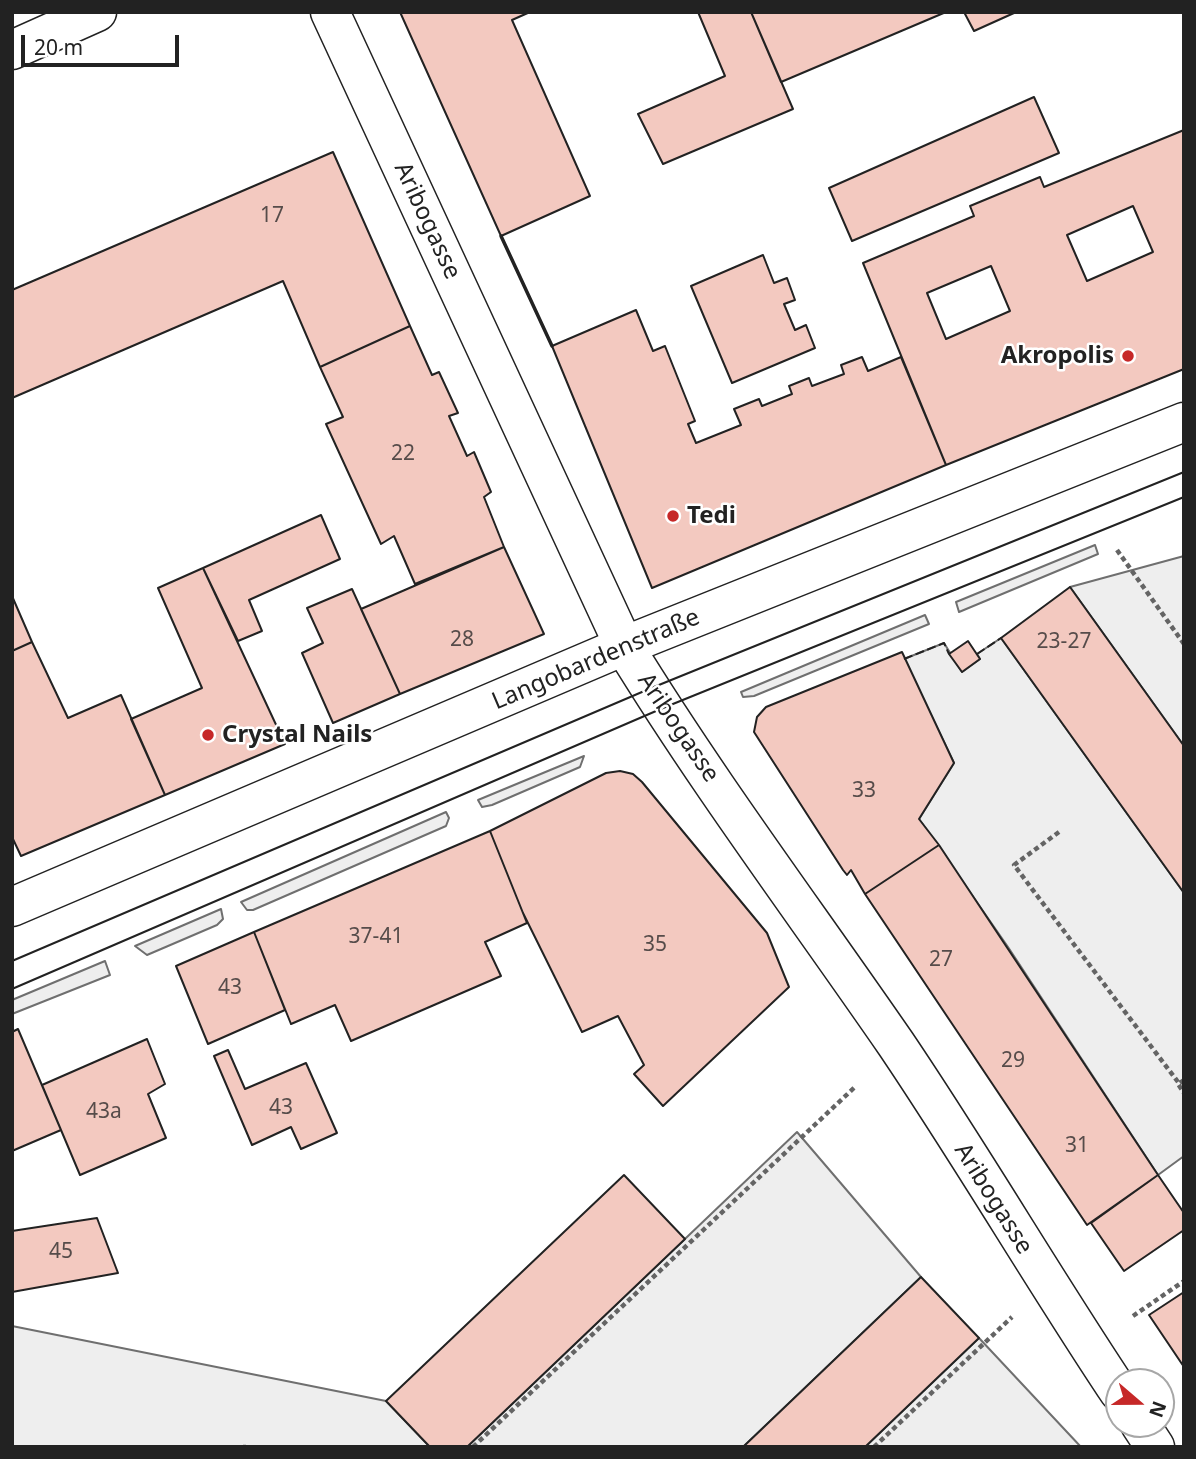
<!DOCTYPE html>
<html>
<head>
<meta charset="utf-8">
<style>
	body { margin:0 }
	#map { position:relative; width:1196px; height:1459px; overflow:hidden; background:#fff; font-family:"Noto Sans",sans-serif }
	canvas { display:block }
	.frame { position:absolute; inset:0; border:14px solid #222; pointer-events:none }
	.north { position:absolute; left:1105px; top:1368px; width:70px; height:70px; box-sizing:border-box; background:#fff; border:2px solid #a7a7a7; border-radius:50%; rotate:110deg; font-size:19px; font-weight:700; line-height:28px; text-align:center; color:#222 }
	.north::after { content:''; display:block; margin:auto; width:24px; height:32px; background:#c62828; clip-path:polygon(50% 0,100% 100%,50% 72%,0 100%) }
	.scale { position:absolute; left:21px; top:35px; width:158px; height:32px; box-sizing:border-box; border:4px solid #222; border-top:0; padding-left:9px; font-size:21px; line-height:24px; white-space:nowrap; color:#222; -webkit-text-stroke:5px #fff; paint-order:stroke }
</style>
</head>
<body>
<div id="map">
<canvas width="1196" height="1459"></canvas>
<div class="frame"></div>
<div class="north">N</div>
<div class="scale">20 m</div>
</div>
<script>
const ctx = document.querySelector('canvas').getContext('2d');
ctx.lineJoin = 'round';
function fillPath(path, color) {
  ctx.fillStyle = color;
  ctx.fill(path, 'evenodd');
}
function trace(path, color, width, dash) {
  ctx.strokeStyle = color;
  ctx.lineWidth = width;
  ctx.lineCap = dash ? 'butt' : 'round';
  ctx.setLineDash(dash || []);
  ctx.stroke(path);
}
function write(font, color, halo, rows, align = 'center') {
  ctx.font = font + ' "Noto Sans",sans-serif';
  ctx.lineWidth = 5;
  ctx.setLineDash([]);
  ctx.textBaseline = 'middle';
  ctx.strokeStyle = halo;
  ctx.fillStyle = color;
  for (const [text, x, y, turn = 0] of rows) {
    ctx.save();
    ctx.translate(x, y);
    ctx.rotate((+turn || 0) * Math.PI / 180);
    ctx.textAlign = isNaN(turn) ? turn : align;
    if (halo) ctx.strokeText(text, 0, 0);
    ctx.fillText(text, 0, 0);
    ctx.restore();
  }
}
const green = new Path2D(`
	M 1095,545 L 1098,554 L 959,612 L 956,602 Z
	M 1184,556 L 1184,746 L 1070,587 Z
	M 925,615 L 929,624 L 754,696 L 743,697 L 741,692 Z
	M 1001,638 L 1184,893 L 1184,1156 L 1158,1175 L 1008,947 L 919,819 L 954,763 L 904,659 L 944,643 L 962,672 L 980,659 L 977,654 Z
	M 584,756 L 580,767 L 492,805 L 482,807 L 478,800 Z
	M 446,812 L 449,818 L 446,826 L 253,910 L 247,910 L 241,902 Z
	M 221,909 L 223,919 L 217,925 L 147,955 L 135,946 Z
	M 105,961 L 110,975 L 12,1014 L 12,1000 Z
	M 797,1132 L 921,1277 L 743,1447 L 467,1447 Z
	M 12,1326 L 386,1401 L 430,1447 L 12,1447 Z
	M 979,1338 L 1081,1447 L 865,1447 Z`);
fillPath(green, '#eee');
trace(green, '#6f6f6f', 2);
const building = new Path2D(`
	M 400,12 L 530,12 L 512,20 L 590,196 L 501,236 Z
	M 698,12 L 751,12 L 793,109 L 663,164 L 638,114 L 725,76 Z
	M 751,12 L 946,12 L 781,82 Z
	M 964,12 L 1014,12 L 1014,13 L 974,31 Z
	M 1034,97 L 1059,153 L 852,241 L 829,188 Z
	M 1184,130 L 1184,369 L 946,465 L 863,263 L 974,216 L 970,206 L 1040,177 L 1044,187 ZM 1133,206 L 1153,252 L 1087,281 L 1067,235 ZM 991,266 L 1010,311 L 946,339 L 927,293 Z
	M 333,152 L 410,326 L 320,367 L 283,281 L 12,398 L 12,290 Z
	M 763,255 L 774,283 L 787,278 L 795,300 L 784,304 L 795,330 L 806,325 L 815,348 L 732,383 L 691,286 Z
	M 636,310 L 653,351 L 665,346 L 695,421 L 688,424 L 696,443 L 741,425 L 734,409 L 759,399 L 762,406 L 792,394 L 789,386 L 809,378 L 812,386 L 844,374 L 841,365 L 862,357 L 868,371 L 901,357 L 946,465 L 652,588 L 552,346 Z
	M 410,326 L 432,375 L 439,372 L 458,413 L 449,416 L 467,456 L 474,452 L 491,492 L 484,497 L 504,547 L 415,584 L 394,536 L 381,544 L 326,424 L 343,417 L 320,367 Z
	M 321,515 L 340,559 L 249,600 L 262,631 L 238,641 L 203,568 Z
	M 504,547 L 544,634 L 400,694 L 361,609 Z
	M 203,568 L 285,744 L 165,795 L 131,719 L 202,688 L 158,588 Z
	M 1070,587 L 1184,746 L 1184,893 L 1001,638 Z
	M 352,589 L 400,694 L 333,723 L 302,653 L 323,643 L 307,608 Z
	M 12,596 L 32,642 L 12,651 Z
	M 968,641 L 980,659 L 962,672 L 949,654 Z
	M 32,642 L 68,718 L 121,695 L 165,795 L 21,856 L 12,837 L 12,651 Z
	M 902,652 L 954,763 L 919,819 L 939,845 L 865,894 L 851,870 L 847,875 L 843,870 L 754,732 L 757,717 L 766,707 Z
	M 620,771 L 633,774 L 642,782 L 767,933 L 789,987 L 663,1106 L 634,1074 L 644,1065 L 618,1016 L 582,1032 L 523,913 L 490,831 L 606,773 Z
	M 490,831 L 527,923 L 485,942 L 501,976 L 351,1041 L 335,1005 L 291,1024 L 254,932 Z
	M 939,845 L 1158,1175 L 1087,1225 L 865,894 Z
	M 254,932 L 285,1010 L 208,1044 L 176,966 Z
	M 18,1029 L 61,1130 L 12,1151 L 12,1032 Z
	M 147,1039 L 165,1084 L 148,1094 L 166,1138 L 80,1175 L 42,1085 Z
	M 228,1050 L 245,1089 L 306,1063 L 337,1133 L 301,1149 L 291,1127 L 252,1145 L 214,1056 Z
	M 624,1175 L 685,1239 L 467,1447 L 430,1447 L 386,1401 Z
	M 1158,1175 L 1184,1213 L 1184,1230 L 1124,1271 L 1091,1223 Z
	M 97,1218 L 118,1273 L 12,1292 L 12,1231 Z
	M 921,1277 L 979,1338 L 865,1447 L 743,1447 Z
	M 1184,1292 L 1184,1367 L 1149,1315 Z`);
fillPath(building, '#f3c9c0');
trace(building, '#222', 2);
const street = new Path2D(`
	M 330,12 L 624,646 C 708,783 805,912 896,1044 C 973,1158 1043,1278 1119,1392
	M 12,50 L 97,12
	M 1140,1424 L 1155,1447`);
const secondary = new Path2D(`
	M 12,907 L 624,646 L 1184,422`);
trace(street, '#222', 41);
trace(secondary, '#222', 41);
trace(new Path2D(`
	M 1117,550 L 1184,644
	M 1059,832 L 1014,865 L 1178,1082
	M 1184,1080 L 1178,1084 L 1184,1093
	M 1133,1316 L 1184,1281
	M 243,1447 L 246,1447
	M 473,1447 L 856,1086
	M 874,1447 L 1012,1317`), '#646464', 4.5, [5, 3.5]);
trace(street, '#fff', 38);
trace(secondary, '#fff', 38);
trace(new Path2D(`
	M 12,961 L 649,689 L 1184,472
	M 12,989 L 663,708 L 1184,497`), '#222', 2);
trace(new Path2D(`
	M 977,654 L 1001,638
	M 904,659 L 944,643 L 949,654`), '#222', 2, [9, 3.5]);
trace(new Path2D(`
	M 501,236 L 552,346`), '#222', 3.5);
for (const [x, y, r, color] of [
	[1128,356,7,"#c62828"],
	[673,516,7,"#c62828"],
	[208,735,7,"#c62828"]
]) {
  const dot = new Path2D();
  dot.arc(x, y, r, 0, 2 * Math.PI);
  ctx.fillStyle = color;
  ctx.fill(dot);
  trace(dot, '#fff', 2.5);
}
write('21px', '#564c4a', null, [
	["17",272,216],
	["22",403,454],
	["28",462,640],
	["23-27",1064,642],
	["33",864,791],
	["37-41",376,937],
	["35",655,945],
	["27",941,960],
	["43",230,988],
	["29",1013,1061],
	["43",281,1108],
	["43a",104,1112],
	["31",1077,1146],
	["45",61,1252]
]);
write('24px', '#222', '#fff', [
	["Aribogasse",427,221,65],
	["Langobardenstraße",596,660,-23],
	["Aribogasse",678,728,56],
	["Aribogasse",993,1199,58]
]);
write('bold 24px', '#222', '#fff', [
	["Akropolis",1114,356,"right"],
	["Tedi",687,516],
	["Crystal Nails",222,735]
], 'left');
</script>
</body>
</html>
